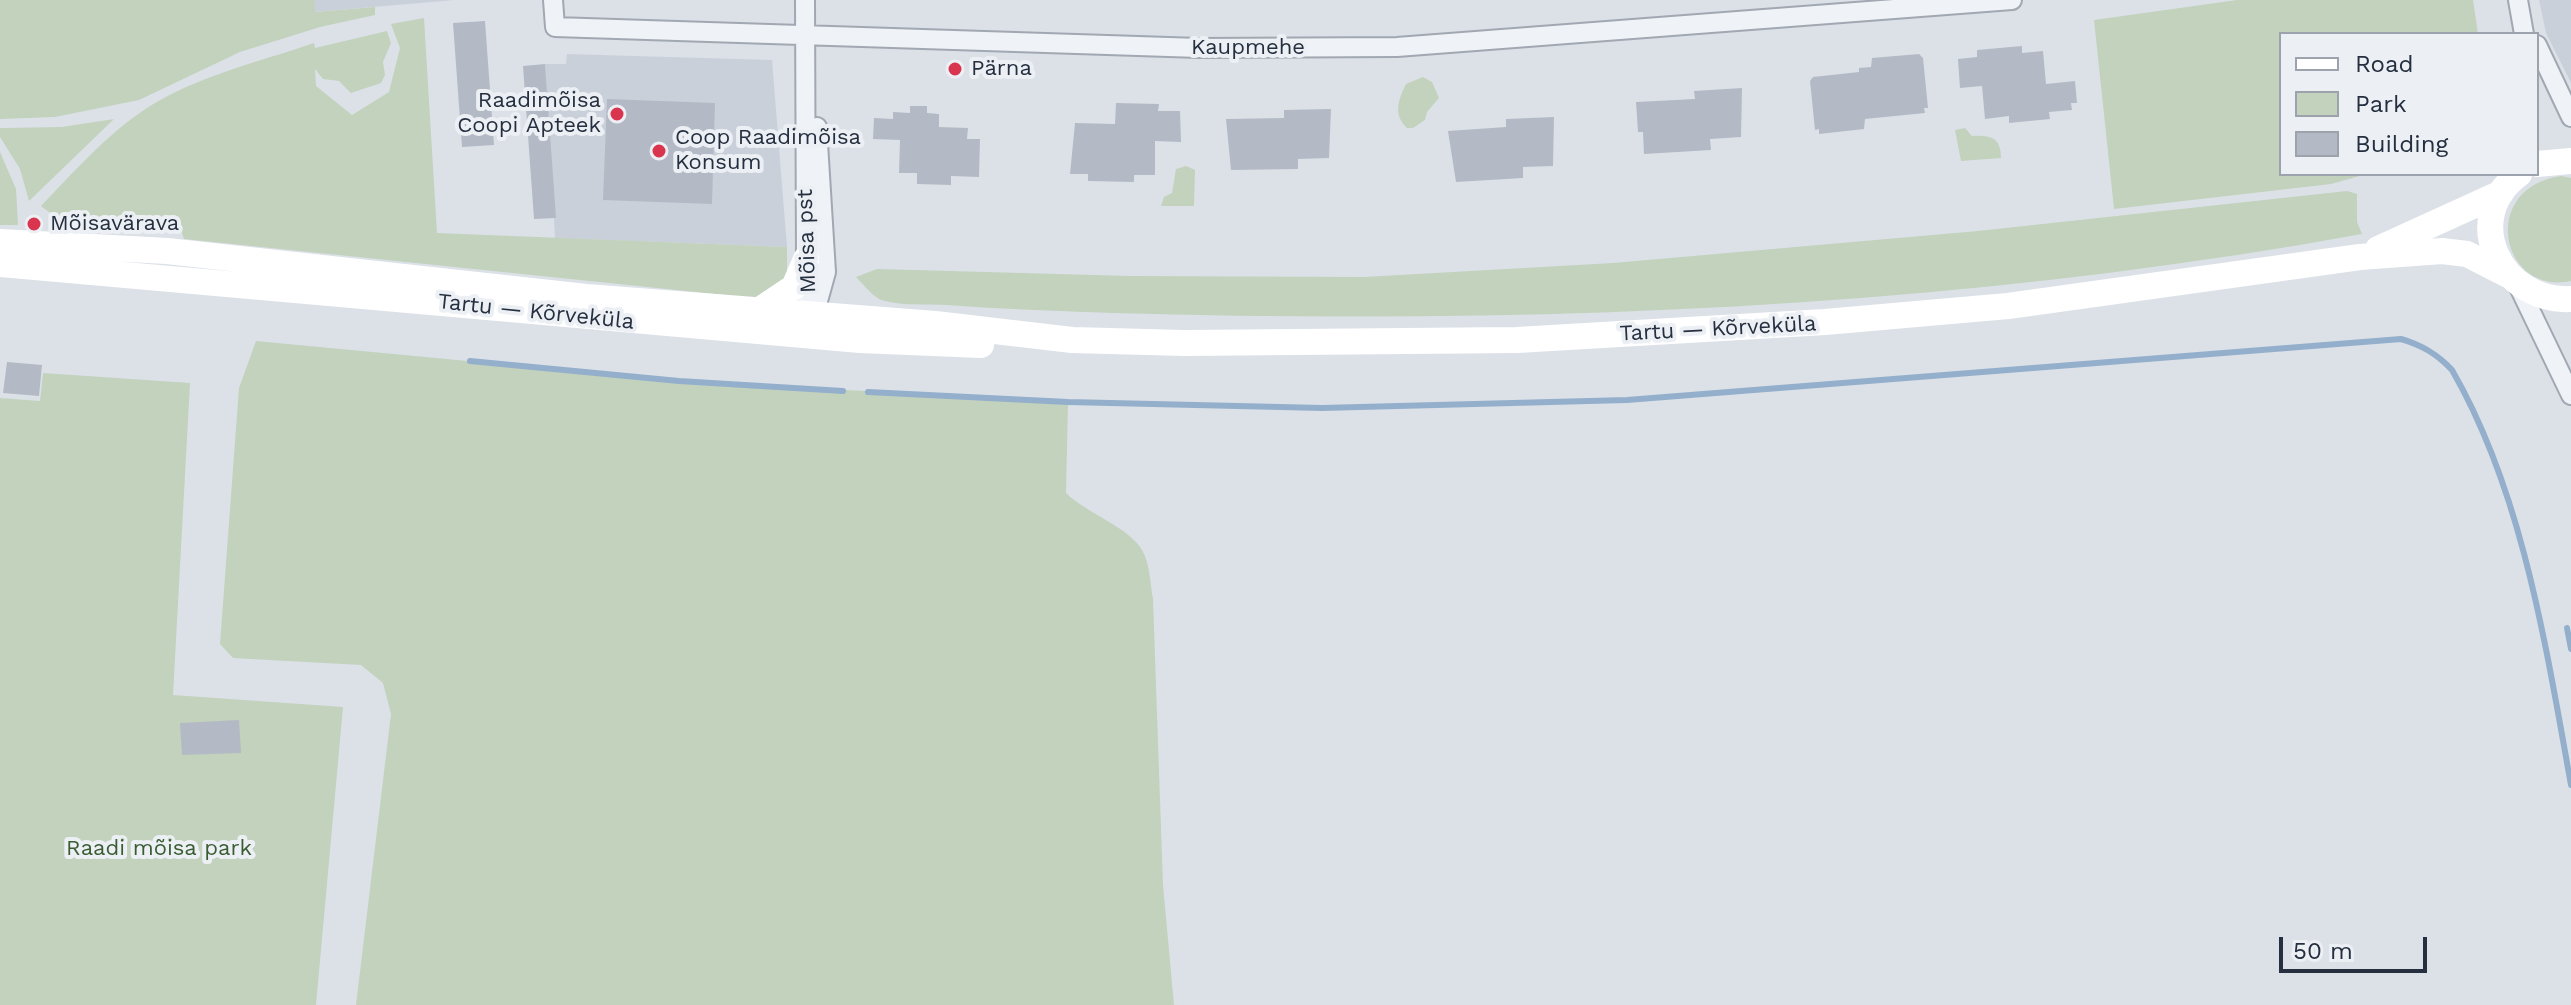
<!DOCTYPE html>
<html>
<head>
<meta charset="utf-8">
<style>
	body { margin:0 }
	#map { position:relative; width:2571px; height:1005px; overflow:hidden; background:#dce1e8; font-family:"Work Sans",sans-serif }
	canvas { display:block }
	.legend { position:absolute; left:2279px; top:32px; width:260px; height:144px; box-sizing:border-box; background:#ecf0f5; border:2px solid #9ca3ac; margin:0; padding:10px 14px; list-style:none; font-size:24px; color:#252f3f }
	.legend li { display:flex; align-items:center; gap:16px; height:40px }
	.legend b { width:40px; border:2px solid #9ca3ac }
	.scale { position:absolute; left:2279px; top:937px; width:148px; height:36px; box-sizing:border-box; border:4px solid #252f3f; border-top:0; padding-left:10px; font-size:24px; line-height:28px; white-space:nowrap; color:#252f3f; -webkit-text-stroke:6px #ecf0f5; paint-order:stroke }
</style>
</head>
<body>
<div id="map">
<canvas width="2571" height="1005"></canvas>
<ul class="legend">
<li><b style="height:10px;background:#fff"></b>Road</li>
<li><b style="height:22px;background:#c2d2bd"></b>Park</li>
<li><b style="height:22px;background:#b3bac5"></b>Building</li>
</ul>
<div class="scale">50 m</div>
</div>
<script>
const ctx = document.querySelector('canvas').getContext('2d');
ctx.lineJoin = 'round';
function fillPath(path, color) {
  ctx.fillStyle = color;
  ctx.fill(path, 'evenodd');
}
function trace(path, color, width, dash) {
  ctx.strokeStyle = color;
  ctx.lineWidth = width;
  ctx.lineCap = dash ? 'butt' : 'round';
  ctx.setLineDash(dash || []);
  ctx.stroke(path);
}
function write(font, color, halo, rows, align = 'center') {
  ctx.font = font + ' "Work Sans",sans-serif';
  ctx.lineWidth = 8;
  ctx.setLineDash([]);
  ctx.textBaseline = 'middle';
  ctx.strokeStyle = halo;
  ctx.fillStyle = color;
  for (const [text, x, y, turn = 0] of rows) {
    ctx.save();
    ctx.translate(x, y);
    ctx.rotate((+turn || 0) * Math.PI / 180);
    ctx.textAlign = isNaN(turn) ? turn : align;
    if (halo) ctx.strokeText(text, 0, 0);
    ctx.fillText(text, 0, 0);
    ctx.restore();
  }
}
fillPath(new Path2D(`
	M 314,0 L 455,0 L 314,12 Z
	M 2539,0 L 2571,0 L 2571,83 L 2546,33 Z
	M 567,54 L 772,60 L 787,247 L 555,238 L 545,64 L 566,64 Z`), '#cad0da');
fillPath(new Path2D(`
	M 0,0 L 314,0 L 315,12 L 375,7 L 375,15 L 320,27 L 240,52 L 139,100 L 55,117 L 0,119 Z
	M 2237,0 L 2473,0 L 2478,34 L 2281,34 L 2281,174 L 2367,174 L 2331,184 L 2114,209 L 2094,20 Z
	M 424,18 L 437,233 L 787,247 L 787,277 L 772,293 L 754,298 L 184,239 L 181,230 L 58,219 L 41,206 C 73,173 105,136 144,110 C 193,77 259,62 314,43 L 315,48 L 387,31 L 391,43 L 383,62 L 385,75 L 381,83 L 351,93 L 339,81 L 323,79 L 315,69 L 316,86 L 352,115 L 389,92 L 400,48 L 391,24 Z
	M 1423,77 L 1432,82 L 1439,98 L 1427,112 L 1425,120 L 1413,128 L 1407,128 C 1393,115 1398,100 1406,84 Z
	M 114,119 L 29,201 L 20,169 L 0,137 L 0,128 L 62,127 Z
	M 1965,128 L 1972,136 C 1990,135 2001,137 2001,158 L 1961,161 L 1955,130 Z
	M 0,152 L 16,189 L 18,225 L 0,225 Z
	M 1186,166 L 1195,170 L 1194,206 L 1161,206 L 1164,197 L 1172,193 L 1176,169 Z
	M 2561,176 L 2571,178 L 2571,281 C 2501,296 2478,188 2561,176 Z
	M 2347,191 L 2357,194 L 2357,222 L 2362,234 C 1950,309 1531,325 1114,313 C 1057,311 1002,309 946,305 C 926,304 903,306 885,301 C 874,299 864,285 856,277 L 877,269 L 1130,276 L 1364,277 L 1613,263 L 1978,231 Z
	M 256,341 L 679,381 L 1068,402 L 1066,493 C 1086,513 1129,527 1142,550 C 1150,563 1150,583 1153,599 L 1163,885 L 1174,1005 L 356,1005 L 391,714 L 383,683 L 361,665 L 233,658 L 220,644 L 239,388 Z
	M 43,373 L 190,383 L 173,695 L 343,707 L 316,1005 L 0,1005 L 0,398 L 40,401 Z`), '#c2d2bd');
trace(new Path2D(`
	M 470,361 L 679,381 L 843,391
	M 868,392 L 1068,402 L 1322,408 L 1627,400 L 2401,339 C 2422,345 2437,354 2452,370 C 2523,493 2546,647 2571,785
	M 2567,628 L 2571,649`), '#94afcb', 6);
fillPath(new Path2D(`
	M 485,21 L 494,145 L 462,147 L 453,23 Z
	M 2022,46 L 2022,53 L 2043,51 L 2046,84 L 2075,81 L 2077,103 L 2071,103 L 2072,110 L 2049,112 L 2050,119 L 2009,123 L 2009,116 L 1985,119 L 1982,86 L 1960,88 L 1958,59 L 1977,57 L 1977,50 Z
	M 1919,54 L 1923,58 L 1928,108 L 1924,108 L 1925,113 L 1865,119 L 1864,129 L 1819,134 L 1819,129 L 1815,130 L 1810,81 L 1813,77 L 1859,72 L 1859,68 L 1871,67 L 1872,58 Z
	M 545,64 L 556,218 L 534,219 L 523,66 Z
	M 1742,88 L 1741,137 L 1710,139 L 1711,150 L 1644,154 L 1643,132 L 1638,132 L 1636,102 L 1695,99 L 1694,91 Z
	M 607,99 L 715,103 L 712,204 L 603,200 Z
	M 1116,103 L 1159,104 L 1158,111 L 1180,111 L 1181,142 L 1155,141 L 1155,175 L 1134,175 L 1134,182 L 1088,181 L 1088,174 L 1070,174 L 1075,123 L 1115,124 Z
	M 910,106 L 927,106 L 927,113 L 939,114 L 939,127 L 968,128 L 967,139 L 980,139 L 979,177 L 951,176 L 951,185 L 917,184 L 917,173 L 899,173 L 900,140 L 873,139 L 874,118 L 893,119 L 893,112 L 910,113 Z
	M 1331,109 L 1329,158 L 1298,159 L 1298,169 L 1231,170 L 1226,119 L 1284,118 L 1284,110 Z
	M 1554,117 L 1553,166 L 1523,167 L 1523,178 L 1456,182 L 1448,131 L 1506,127 L 1506,119 Z
	M 7,362 L 42,365 L 39,396 L 3,393 Z
	M 239,720 L 241,753 L 182,755 L 180,723 Z`), '#b3bac5');
const street = new Path2D(`
	M 553,0 L 555,27 L 1199,48 L 1397,47 L 2012,0
	M 805,0 L 806,259 L 807,299 L 813,316
	M 2518,0 L 2524,34
	M 2537,45 L 2571,117
	M 2518,285 L 2571,395
	M 813,319 L 826,272 L 817,127`);
trace(street, '#a1a8b2', 22);
trace(street, '#eff2f6', 18);
trace(new Path2D(`
	M 2537,164 L 2571,161
	M 2519,174 C 2459,218 2501,303 2571,299
	M 0,242 L 167,251 L 586,297 L 935,324 L 1072,340 L 1184,343 L 1517,340 L 1825,322 L 2008,306 L 2360,257 L 2442,251 L 2467,254 L 2508,275
	M 2378,249 L 2501,193
	M 0,264 L 860,340 L 981,345
	M 758,311 L 794,287 L 806,259`), '#fff', 26);
for (const [x, y, r, color] of [
	[955,69,8,"#d9354f"],
	[617,114,8,"#d9354f"],
	[659,151,8,"#d9354f"],
	[34,224,8,"#d9354f"]
]) {
  const dot = new Path2D();
  dot.arc(x, y, r, 0, 2 * Math.PI);
  ctx.fillStyle = color;
  ctx.fill(dot);
  trace(dot, '#ecf0f5', 3);
}
write('22px', '#252f3f', '#ecf0f5', [
	["Kaupmehe",1248,48],
	["Mõisa pst",807,241,-92],
	["Tartu — Kõrveküla",536,312,6],
	["Tartu — Kõrveküla",1718,329,-3]
]);
write('22px', '#252f3f', '#ecf0f5', [
	["Pärna",971,69],
	["Raadimõisa",601,101,"right"],
	["Coopi Apteek",601,126,"right"],
	["Coop Raadimõisa",675,138],
	["Konsum",675,163],
	["Mõisavärava",50,224]
], 'left');
write('22px', '#395c31', '#ecf0f5', [
	["Raadi mõisa park",159,849]
]);
</script>
</body>
</html>
